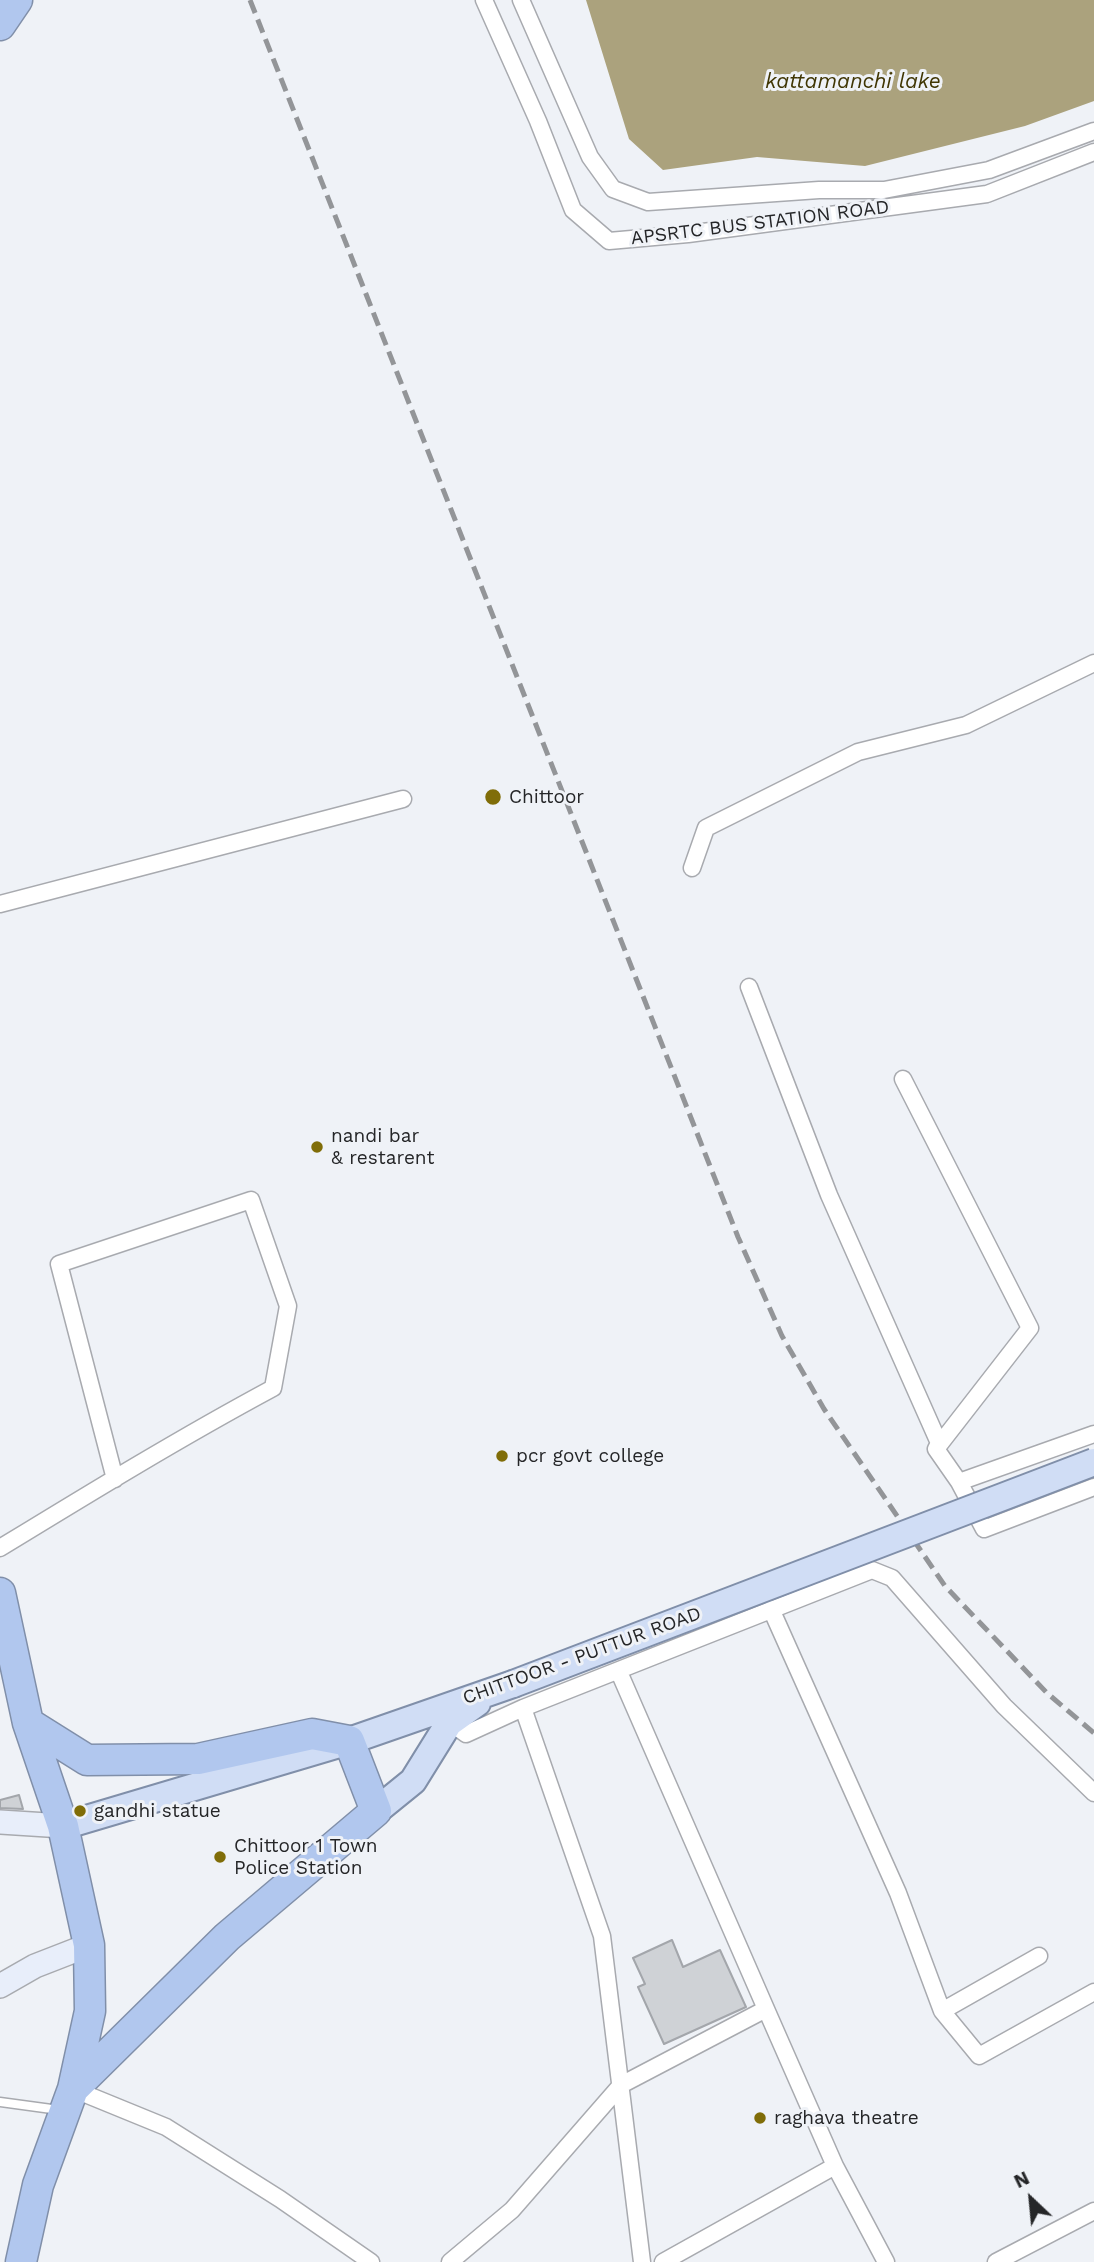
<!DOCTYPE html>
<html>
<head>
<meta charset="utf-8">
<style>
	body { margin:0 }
	#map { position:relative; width:1094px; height:2262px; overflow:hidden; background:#eff2f7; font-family:"Work Sans",sans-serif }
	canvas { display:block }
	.north { position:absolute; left:996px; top:2164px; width:70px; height:70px; -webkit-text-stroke:5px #eff2f7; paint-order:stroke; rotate:334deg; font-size:19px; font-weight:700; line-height:28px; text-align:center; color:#252628 }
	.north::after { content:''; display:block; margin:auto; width:24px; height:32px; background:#252628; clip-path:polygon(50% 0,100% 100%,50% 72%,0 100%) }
</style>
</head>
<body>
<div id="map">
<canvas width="1094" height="2262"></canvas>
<div class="north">N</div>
</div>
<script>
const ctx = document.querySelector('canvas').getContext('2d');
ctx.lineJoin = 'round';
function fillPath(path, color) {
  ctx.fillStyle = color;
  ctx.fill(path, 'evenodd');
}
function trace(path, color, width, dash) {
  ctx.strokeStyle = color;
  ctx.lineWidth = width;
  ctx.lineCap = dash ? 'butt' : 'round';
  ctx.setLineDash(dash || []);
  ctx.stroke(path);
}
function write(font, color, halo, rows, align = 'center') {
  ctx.font = font + ' "Work Sans",sans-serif';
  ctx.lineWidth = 6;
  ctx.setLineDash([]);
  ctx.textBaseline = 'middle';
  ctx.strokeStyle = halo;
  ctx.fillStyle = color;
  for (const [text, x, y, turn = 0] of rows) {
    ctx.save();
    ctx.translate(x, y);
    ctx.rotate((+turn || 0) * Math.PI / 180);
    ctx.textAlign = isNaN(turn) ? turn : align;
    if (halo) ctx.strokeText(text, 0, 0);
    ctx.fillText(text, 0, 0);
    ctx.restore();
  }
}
fillPath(new Path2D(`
	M 586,0 L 1094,0 L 1094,101 L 1025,126 L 865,166 L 757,157 L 663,170 L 629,139 Z`), '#aba27d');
const building = new Path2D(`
	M 19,1795 L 23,1809 L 0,1808 L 0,1800 Z
	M 672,1940 L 683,1967 L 720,1950 L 746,2007 L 664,2044 L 638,1987 L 645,1984 L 633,1958 Z`);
fillPath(building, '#cfd2d6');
trace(building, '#a3a6ab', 2);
const lane = new Path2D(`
	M 0,2102 L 59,2110`);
const street = new Path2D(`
	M 484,0 L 538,121 L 573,210 L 609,241 L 688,234 L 987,194 L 1094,152
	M 521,0 L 590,157 L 613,189 L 648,202 L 819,190 L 884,190 L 989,170 L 1094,131
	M 692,868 L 706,828 L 858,752 L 966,725 L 1094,663
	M 0,904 L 403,799
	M 749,987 L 829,1195 L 939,1443 L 936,1449 L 959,1482 L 984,1529 L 1094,1487
	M 903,1079 L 1030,1328 L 936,1449
	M 959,1482 L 1094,1434
	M 0,1548 C 90,1493 180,1438 273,1388 L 288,1306 L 251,1200 L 59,1264 L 115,1479
	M 771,1609 L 898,1893 L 942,2011 L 1039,1956
	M 619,1672 L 766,2009
	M 523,1708 L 872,1570 L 892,1578 L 1004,1706 L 1094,1793
	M 445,1719 L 466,1734 L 523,1708 L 602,1936 L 642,2262
	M 942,2011 L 979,2056 L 1094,1992
	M 73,2089 L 166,2127 L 280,2199 L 371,2262
	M 450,2262 L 512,2210 L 621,2085 L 766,2009 L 835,2166
	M 663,2262 L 835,2166 L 886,2262
	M 996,2262 L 1094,2211`);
const secondary = new Path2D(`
	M 0,1822 L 63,1826
	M 0,1986 L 35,1966 L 89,1945`);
const primary = new Path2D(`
	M 376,1811 L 413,1781 L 449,1723 L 477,1703
	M 63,1826 L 349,1741 L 513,1684`);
const highway = new Path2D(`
	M 0,25 L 17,0
	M 0,1593 L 28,1723 L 63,1826 L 89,1945 L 90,2011 L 73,2089 L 38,2185 L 21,2262
	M 28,1723 L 87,1760 L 198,1759 L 312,1734 L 349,1741 L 376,1811 L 227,1937 L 73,2089`);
trace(lane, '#a8aaaf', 11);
trace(street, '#a8aaaf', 19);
trace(secondary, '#a8aaaf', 26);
trace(primary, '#808fa9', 30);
trace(highway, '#808fa9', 33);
trace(lane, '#fff', 8);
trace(street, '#fff', 16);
trace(secondary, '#e8eefa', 23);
trace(primary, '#d0ddf5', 26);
trace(highway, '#b1c7ee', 30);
trace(new Path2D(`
	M 250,0 L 738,1237 L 782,1336 L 824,1409 L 945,1586 L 1047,1693 L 1094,1733`), '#939598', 5, [14, 7]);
const primaryBridge = new Path2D(`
	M 513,1684 L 1094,1462`);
trace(primaryBridge, '#808fa9', 30, []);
trace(primaryBridge, '#d0ddf5', 26);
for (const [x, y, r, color] of [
	[493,797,9,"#806d08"],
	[317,1147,7,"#806d08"],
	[502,1456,7,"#806d08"],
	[80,1811,7,"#806d08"],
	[220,1857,7,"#806d08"],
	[760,2118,7,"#806d08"]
]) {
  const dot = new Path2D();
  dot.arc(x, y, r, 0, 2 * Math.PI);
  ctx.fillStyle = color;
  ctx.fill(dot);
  trace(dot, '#eff2f7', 2.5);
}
write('19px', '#252628', '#eff2f7', [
	["APSRTC BUS STATION ROAD",760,223,-7],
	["CHITTOOR - PUTTUR ROAD",582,1656,-20]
]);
write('19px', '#252628', '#eff2f7', [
	["Chittoor",509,797],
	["nandi bar",331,1136],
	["& restarent",331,1158],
	["pcr govt college",516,1456],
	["gandhi statue",94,1811],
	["Chittoor 1 Town",234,1846],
	["Police Station",234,1868],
	["raghava theatre",774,2118]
], 'left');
write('italic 21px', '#403604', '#eff2f7', [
	["kattamanchi lake",853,82]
]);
</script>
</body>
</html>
